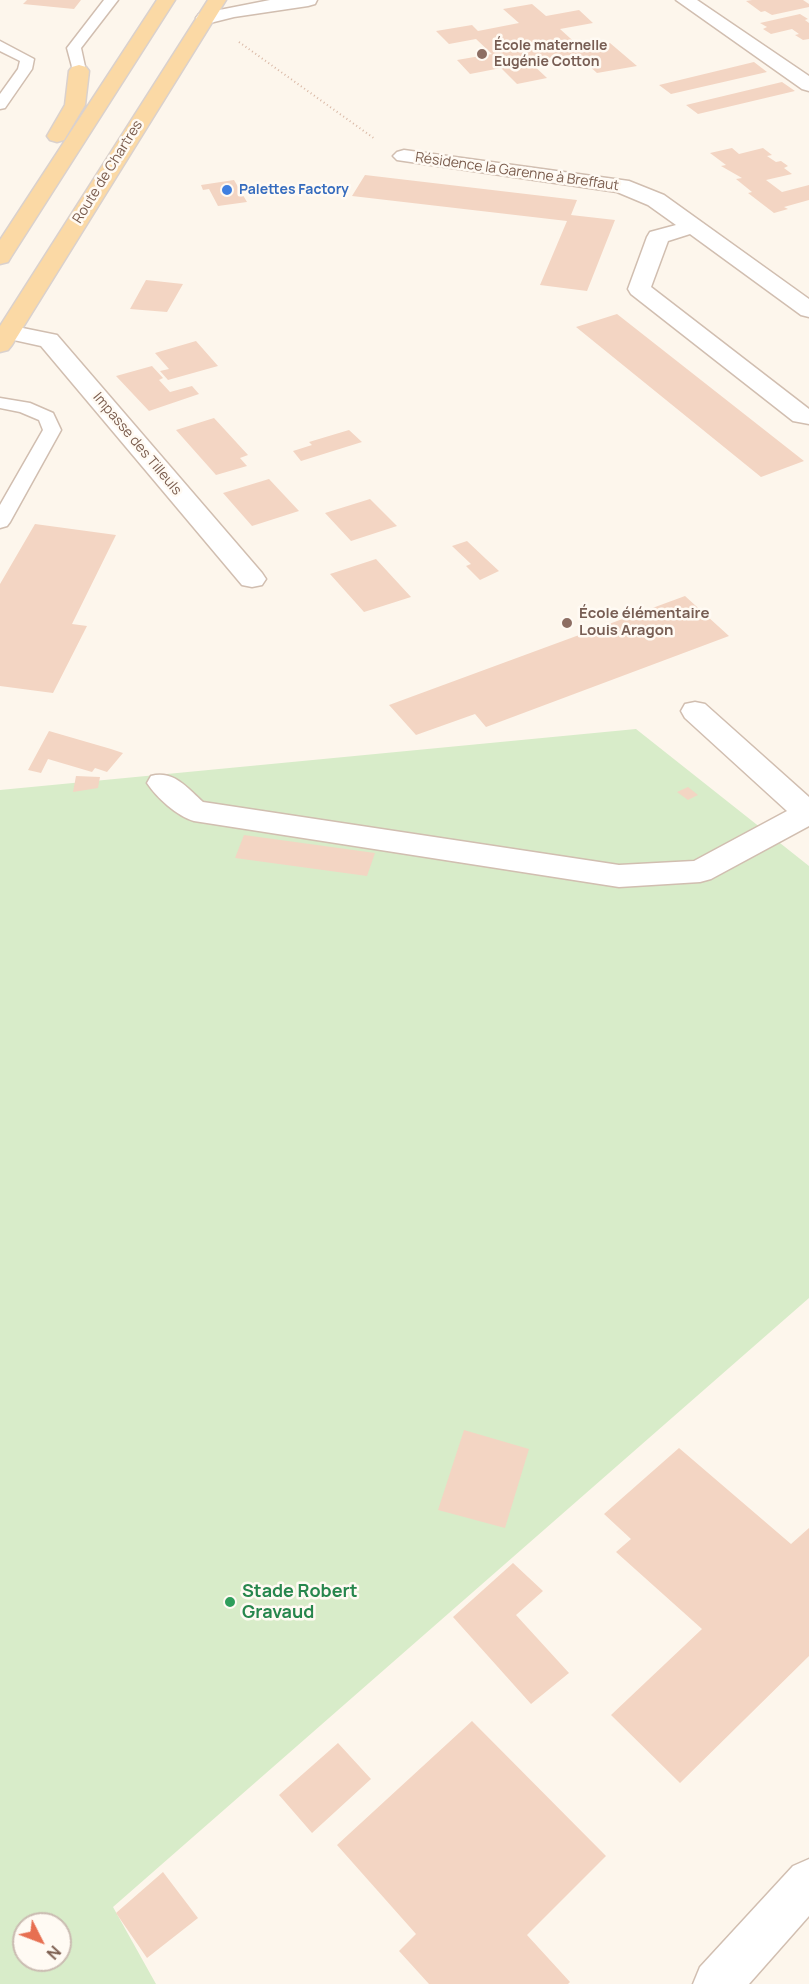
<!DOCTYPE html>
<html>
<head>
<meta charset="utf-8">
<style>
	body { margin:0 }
	#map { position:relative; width:809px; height:1984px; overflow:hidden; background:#fdf6ec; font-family:Manrope,sans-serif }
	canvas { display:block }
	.north { position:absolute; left:12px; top:1912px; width:60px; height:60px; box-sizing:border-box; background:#fffaf3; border:2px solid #cabbb1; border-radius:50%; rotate:132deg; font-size:16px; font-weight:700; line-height:24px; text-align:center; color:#7a5c4d }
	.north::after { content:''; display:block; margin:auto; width:21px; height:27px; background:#e76f51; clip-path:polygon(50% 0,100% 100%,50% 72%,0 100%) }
</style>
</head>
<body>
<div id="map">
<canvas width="809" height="1984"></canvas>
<div class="north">N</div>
</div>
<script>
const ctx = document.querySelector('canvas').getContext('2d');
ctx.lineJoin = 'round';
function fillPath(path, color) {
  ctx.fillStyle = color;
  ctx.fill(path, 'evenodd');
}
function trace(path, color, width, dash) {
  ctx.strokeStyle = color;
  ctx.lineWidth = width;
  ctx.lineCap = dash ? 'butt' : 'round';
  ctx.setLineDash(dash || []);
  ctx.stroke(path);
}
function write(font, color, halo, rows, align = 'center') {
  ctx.font = font + ' Manrope,sans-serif';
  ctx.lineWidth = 5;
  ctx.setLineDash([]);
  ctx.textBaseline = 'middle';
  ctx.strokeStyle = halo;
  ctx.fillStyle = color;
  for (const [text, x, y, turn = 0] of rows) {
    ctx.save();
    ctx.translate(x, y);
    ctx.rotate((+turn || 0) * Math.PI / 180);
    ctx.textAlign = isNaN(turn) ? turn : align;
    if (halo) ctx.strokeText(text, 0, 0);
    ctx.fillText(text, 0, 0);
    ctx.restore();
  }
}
fillPath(new Path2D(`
	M 636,729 L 809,866 L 809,1298 L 113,1907 L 156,1984 L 0,1984 L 0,790 ZM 24,1924 L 60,1924 L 60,1960 L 24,1960 Z`), '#d8ecc9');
fillPath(new Path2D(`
	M 27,0 L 81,0 L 74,9 L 23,4 Z
	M 752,0 L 803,0 L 809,4 L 809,7 L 772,15 L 765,11 L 761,12 L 746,1 Z
	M 532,4 L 546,16 L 579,10 L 593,23 L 560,29 L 581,48 L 610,43 L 637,66 L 597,73 L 576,54 L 530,62 L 547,78 L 517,84 L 501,68 L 470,74 L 457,60 L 492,54 L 476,39 L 449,44 L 436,31 L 472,25 L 478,31 L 519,23 L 503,9 Z
	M 800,14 L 808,19 L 805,20 L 809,23 L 809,39 L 803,40 L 795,35 L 799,34 L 792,29 L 771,34 L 763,29 L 767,27 L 760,23 Z
	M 754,62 L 767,72 L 671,94 L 659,85 Z
	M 782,82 L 795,91 L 698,114 L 686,105 Z
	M 732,148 L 739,154 L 763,148 L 772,155 L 767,156 L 776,162 L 781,161 L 788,166 L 784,168 L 792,174 L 766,180 L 782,192 L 809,185 L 809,200 L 784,207 L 788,209 L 774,213 L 748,193 L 752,192 L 736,179 L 742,178 L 721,166 L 726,165 L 710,153 Z
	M 365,175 L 577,200 L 571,215 L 615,220 L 587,291 L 540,285 L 567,221 L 352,196 Z
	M 234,180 L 247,202 L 218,206 L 209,189 L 203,190 L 201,185 Z
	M 146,280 L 183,284 L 167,312 L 130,309 Z
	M 617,314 L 804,461 L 761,477 L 576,327 Z
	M 196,341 L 218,366 L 168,380 L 160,371 L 169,369 L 155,353 Z
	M 152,366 L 163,378 L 159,380 L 170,392 L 192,386 L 199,394 L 149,411 L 116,376 Z
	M 214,418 L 248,455 L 240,458 L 247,466 L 216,475 L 176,430 Z
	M 349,430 L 362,442 L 301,461 L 293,451 L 312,445 L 309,442 Z
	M 269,479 L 299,511 L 252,526 L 223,493 Z
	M 370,499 L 397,526 L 351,541 L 325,513 Z
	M 35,524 L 116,535 L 72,624 L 87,626 L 53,693 L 0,686 L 0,584 Z
	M 467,541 L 486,559 L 499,571 L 480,580 L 466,566 L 471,564 L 452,546 Z
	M 376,559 L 411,597 L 364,612 L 330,574 Z
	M 685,596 L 729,636 L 486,727 L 475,714 L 416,735 L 389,705 Z
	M 49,731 L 111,749 L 123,753 L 107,772 L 95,768 L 92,772 L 48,759 L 41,773 L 28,770 Z
	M 76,776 L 100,777 L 98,788 L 73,792 Z
	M 688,787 L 698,795 L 688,800 L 677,792 Z
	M 244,835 L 375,853 L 367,876 L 235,858 Z
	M 464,1430 L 529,1449 L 505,1528 L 438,1510 Z
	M 679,1448 L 791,1544 L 809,1528 L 809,1656 L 680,1783 L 611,1715 L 702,1629 L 616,1552 L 631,1539 L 604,1514 Z
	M 513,1563 L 543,1591 L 516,1615 L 569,1673 L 531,1704 L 453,1617 Z
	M 472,1721 L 606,1856 L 527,1935 L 570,1982 L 568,1984 L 429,1984 L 399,1951 L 416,1934 L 337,1845 Z
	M 338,1743 L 371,1779 L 312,1833 L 279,1795 Z
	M 163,1872 L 198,1918 L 147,1958 L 116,1913 Z`), '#f3d5c3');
const service = new Path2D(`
	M 104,0 L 118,0 L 81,48 L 86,71 L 84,74 L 74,74 L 67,48 Z
	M 0,41 L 34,59 L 32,69 L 5,108 L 0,109 L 0,94 L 18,69 L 20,61 L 0,51 Z
	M 0,398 L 30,403 L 53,413 L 61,430 L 10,522 L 7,526 L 0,528 L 0,505 L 43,430 L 39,420 L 20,412 L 0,408 Z`);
const minor = new Path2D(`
	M 270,0 L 317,0 L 315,4 L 308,6 L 234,17 L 206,24 L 199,22 L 196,18 L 199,14 Z
	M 676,0 L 697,0 L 809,76 L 809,91 L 802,89 Z
	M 404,150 L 629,181 L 664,195 L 809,299 L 809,317 L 801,315 L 690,234 L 668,241 L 651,287 L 809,409 L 809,424 L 793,421 L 631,294 L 628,289 L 647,237 L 650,232 L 676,225 L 648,205 L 617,192 L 397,160 L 393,156 L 397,152 Z
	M 8,325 L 57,335 L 262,573 L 266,579 L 262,585 L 252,587 L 242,585 L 41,346 L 0,337 L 0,327 Z
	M 695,702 L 705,704 L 809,797 L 809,826 L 711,879 L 700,882 L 619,887 L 194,821 C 177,816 157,798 147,783 L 151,776 C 174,770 187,788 203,802 L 619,865 L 694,861 L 787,811 L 685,718 L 681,711 L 685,704 Z`);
const tertiary = new Path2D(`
	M 809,1859 L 809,1916 L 749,1984 L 693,1984 L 700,1967 L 793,1866 Z`);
const primary = new Path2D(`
	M 157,0 L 175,0 L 11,257 L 8,262 L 0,264 L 0,240 Z
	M 208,0 L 226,0 L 12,345 L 8,350 L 0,352 L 0,326 Z
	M 79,65 L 86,67 L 89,71 L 85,105 L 64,140 L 57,142 L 50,140 L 47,136 L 65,105 L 69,71 L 72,67 Z`);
trace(service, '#d1beb0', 3);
trace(minor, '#d1beb0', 3);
trace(tertiary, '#d1beb0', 3);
trace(primary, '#dad1cd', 3);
trace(new Path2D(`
	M 239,42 L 375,139`), '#d9b8a5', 2, [1, 3]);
fillPath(service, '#fff');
fillPath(minor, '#fff');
fillPath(tertiary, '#fff');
fillPath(primary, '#fbd9a5');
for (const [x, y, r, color] of [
	[482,54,6,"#8d6e63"],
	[227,190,6,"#3f7fe0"],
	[567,623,6,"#8d6e63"],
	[230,1602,6,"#2e9e5b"]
]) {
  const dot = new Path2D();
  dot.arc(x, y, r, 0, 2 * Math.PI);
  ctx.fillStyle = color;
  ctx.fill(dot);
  trace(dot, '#fffaf3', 2);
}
write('bold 14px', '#785e54', '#fffaf3', [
	["École maternelle",494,46],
	["Eugénie Cotton",494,62]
], 'left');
write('14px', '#7a5c4d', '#fffaf3', [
	["Route de Chartres",108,172,-58],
	["Résidence la Garenne à Breffaut",517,172,8],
	["Impasse des Tilleuls",137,444,50]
]);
write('bold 14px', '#366cbe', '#fffaf3', [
	["Palettes Factory",239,190]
], 'left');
write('bold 15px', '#785e54', '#fffaf3', [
	["École élémentaire",579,614],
	["Louis Aragon",579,631]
], 'left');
write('bold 18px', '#27864d', '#fffaf3', [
	["Stade Robert",242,1592],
	["Gravaud",242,1613]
], 'left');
</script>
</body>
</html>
